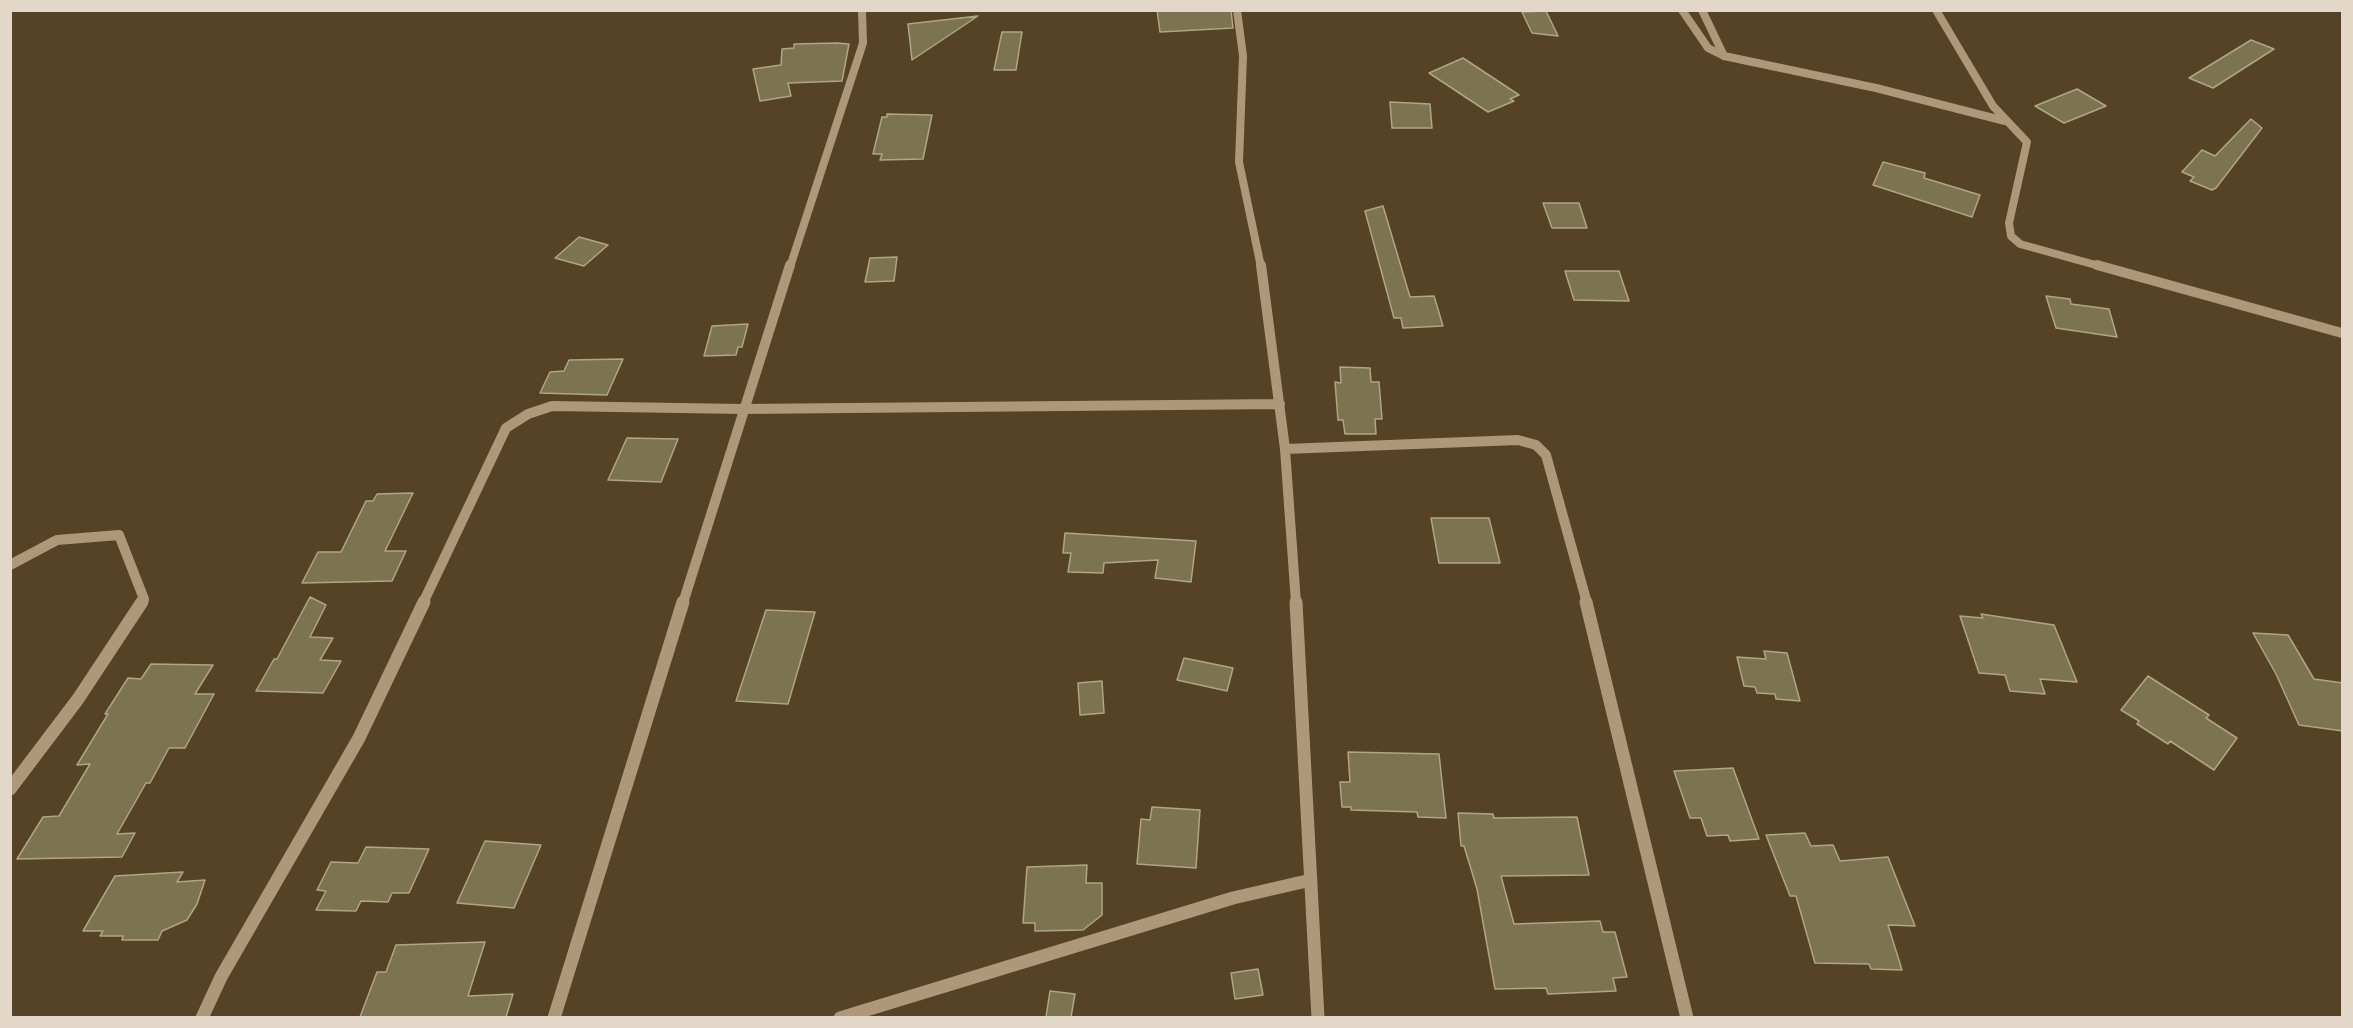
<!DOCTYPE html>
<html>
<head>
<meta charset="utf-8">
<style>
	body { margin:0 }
	#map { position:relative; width:2353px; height:1028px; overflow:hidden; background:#564226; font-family:Raleway,sans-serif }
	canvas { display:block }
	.frame { position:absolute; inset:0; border:12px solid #e3d7c7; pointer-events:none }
</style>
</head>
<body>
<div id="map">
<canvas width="2353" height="1028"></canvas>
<div class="frame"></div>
</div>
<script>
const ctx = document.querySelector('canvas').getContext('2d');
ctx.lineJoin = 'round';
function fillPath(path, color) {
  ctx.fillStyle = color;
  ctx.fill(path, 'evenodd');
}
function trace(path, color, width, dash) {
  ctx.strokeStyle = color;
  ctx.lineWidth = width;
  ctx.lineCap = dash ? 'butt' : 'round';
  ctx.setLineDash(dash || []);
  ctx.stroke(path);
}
const building = new Path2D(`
	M 1157,10 L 1231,10 L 1233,28 L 1160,32 Z
	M 1546,11 L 1558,36 L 1532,33 L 1522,12 Z
	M 978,16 L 912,60 L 908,24 Z
	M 1002,32 L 1022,32 L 1016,70 L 994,70 Z
	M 2251,40 L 2274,49 L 2213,88 L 2189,78 Z
	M 837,43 L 849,44 L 842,81 L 788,83 L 791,96 L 760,101 L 753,69 L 781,65 L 782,49 L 794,48 L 794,44 Z
	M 1463,58 L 1519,95 L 1510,99 L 1514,101 L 1488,112 L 1429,73 Z
	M 2077,89 L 2106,106 L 2064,123 L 2035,106 Z
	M 1390,102 L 1430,104 L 1432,128 L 1392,128 Z
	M 887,114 L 932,115 L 923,159 L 880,160 L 882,154 L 873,154 L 882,117 L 887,117 Z
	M 2251,119 L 2262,128 L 2216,188 L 2212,190 L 2190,181 L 2194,177 L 2182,172 L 2202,150 L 2215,156 Z
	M 1883,162 L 1925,173 L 1924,178 L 1980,195 L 1972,217 L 1873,185 Z
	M 1543,203 L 1579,203 L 1587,228 L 1552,228 Z
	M 1383,206 L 1410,297 L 1434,296 L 1443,326 L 1403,328 L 1401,318 L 1394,318 L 1365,211 Z
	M 579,237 L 608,245 L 584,266 L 555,258 Z
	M 897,257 L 894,281 L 865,282 L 870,258 Z
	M 1565,271 L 1619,271 L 1629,301 L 1574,300 Z
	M 2046,296 L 2070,299 L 2071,304 L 2109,309 L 2117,337 L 2056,328 Z
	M 748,324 L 742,347 L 738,347 L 736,355 L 704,356 L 712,326 Z
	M 623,359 L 607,395 L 540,393 L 550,372 L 564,371 L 569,360 Z
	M 1340,367 L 1370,368 L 1371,382 L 1379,382 L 1382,419 L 1375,419 L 1376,434 L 1345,434 L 1343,420 L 1338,420 L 1335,382 L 1341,383 Z
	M 627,438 L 678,439 L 661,482 L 608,480 Z
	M 413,493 L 385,551 L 406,551 L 392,581 L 302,583 L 318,552 L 341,552 L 366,501 L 373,501 L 377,494 Z
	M 1431,518 L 1489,518 L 1500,563 L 1439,563 Z
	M 1065,533 L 1196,541 L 1191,582 L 1155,578 L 1158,560 L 1104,563 L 1103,573 L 1068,572 L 1071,553 L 1063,553 Z
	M 310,597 L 326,605 L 310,637 L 333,638 L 320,660 L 341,661 L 323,693 L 256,691 L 274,659 L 277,659 Z
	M 766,610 L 815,612 L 788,704 L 736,701 Z
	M 1981,614 L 2054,625 L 2077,682 L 2040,679 L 2045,694 L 2010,691 L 2005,675 L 1979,673 L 1960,616 L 1983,618 Z
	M 2253,633 L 2288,635 L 2314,679 L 2343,683 L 2343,731 L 2299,725 L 2276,674 Z
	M 1764,651 L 1787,653 L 1800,701 L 1776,699 L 1775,694 L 1757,693 L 1755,687 L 1744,686 L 1737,657 L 1766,659 Z
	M 1184,658 L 1233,668 L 1227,691 L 1177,680 Z
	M 151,664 L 213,665 L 195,694 L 214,694 L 185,748 L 169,748 L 150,783 L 146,783 L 117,834 L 135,833 L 122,857 L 17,859 L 43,817 L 59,816 L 90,764 L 77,765 L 108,714 L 105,714 L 128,678 L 141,679 Z
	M 2148,676 L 2209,715 L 2206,718 L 2237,738 L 2214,770 L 2170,741 L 2168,744 L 2137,724 L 2139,721 L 2121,710 Z
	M 1102,681 L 1104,713 L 1080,715 L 1078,683 Z
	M 1348,752 L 1439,754 L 1446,818 L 1418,817 L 1417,812 L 1351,810 L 1351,807 L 1342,807 L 1340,782 L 1350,782 Z
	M 1733,768 L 1759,839 L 1730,841 L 1728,835 L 1707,836 L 1701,818 L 1690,818 L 1674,771 Z
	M 1152,807 L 1200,810 L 1196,868 L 1137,864 L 1141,819 L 1150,820 Z
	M 1458,813 L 1493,814 L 1494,818 L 1577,817 L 1589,875 L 1501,876 L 1514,924 L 1600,921 L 1603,932 L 1615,932 L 1627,977 L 1613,978 L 1616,991 L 1548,994 L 1546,988 L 1495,989 L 1477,889 L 1464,846 L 1461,846 Z
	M 1805,833 L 1811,846 L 1833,845 L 1840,861 L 1888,857 L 1915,926 L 1888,925 L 1902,970 L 1871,969 L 1869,964 L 1815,963 L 1796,896 L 1790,896 L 1766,835 Z
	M 485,841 L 541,845 L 514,908 L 457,903 Z
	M 366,847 L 429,849 L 409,893 L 392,893 L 388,902 L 361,901 L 356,911 L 316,910 L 326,891 L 317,890 L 331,862 L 358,863 Z
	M 1087,865 L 1086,883 L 1102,883 L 1102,915 L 1083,930 L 1035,931 L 1035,923 L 1023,923 L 1027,867 Z
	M 183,872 L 177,882 L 205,880 L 197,904 L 187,920 L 162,931 L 158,940 L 122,940 L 123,936 L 100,936 L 103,931 L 83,931 L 115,876 Z
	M 485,942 L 468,996 L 513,994 L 506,1017 L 360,1017 L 377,972 L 386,972 L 396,945 Z
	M 1258,969 L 1263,995 L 1235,999 L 1231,973 Z
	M 1050,991 L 1075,994 L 1071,1017 L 1046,1017 Z`);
fillPath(building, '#7c7351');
trace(building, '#afa682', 1.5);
trace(new Path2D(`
	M 1237,10 L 1243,56 L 1239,162 L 1261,267
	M 1682,10 L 1708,48 L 1724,56 L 1876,88 L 2005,121
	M 1702,10 L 1724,56
	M 1936,10 L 1993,106 L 2027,142 L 2009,223 L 2011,236 L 2020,244 L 2103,267
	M 790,267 L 863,43 L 862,10`), '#af987a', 8);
trace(new Path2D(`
	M 1261,265 L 1285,449 L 1296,603
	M 2097,265 L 2342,333
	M 1285,449 L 1518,440 L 1536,445 L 1546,455 L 1587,603
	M 10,565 L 57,540 L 119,535 L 144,599 L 141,603
	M 423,603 L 506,428 L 528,414 L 552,406 L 743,409 L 1280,404
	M 683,603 L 790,265`), '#af987a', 10);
trace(new Path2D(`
	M 1296,602 L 1318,1018
	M 1586,602 L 1687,1018
	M 10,789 L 78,699 L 142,602
	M 202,1018 L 221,977 L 359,738 L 424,602
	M 554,1018 L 683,602
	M 840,1018 L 1233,898 L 1311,880`), '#af987a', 13);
</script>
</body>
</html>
